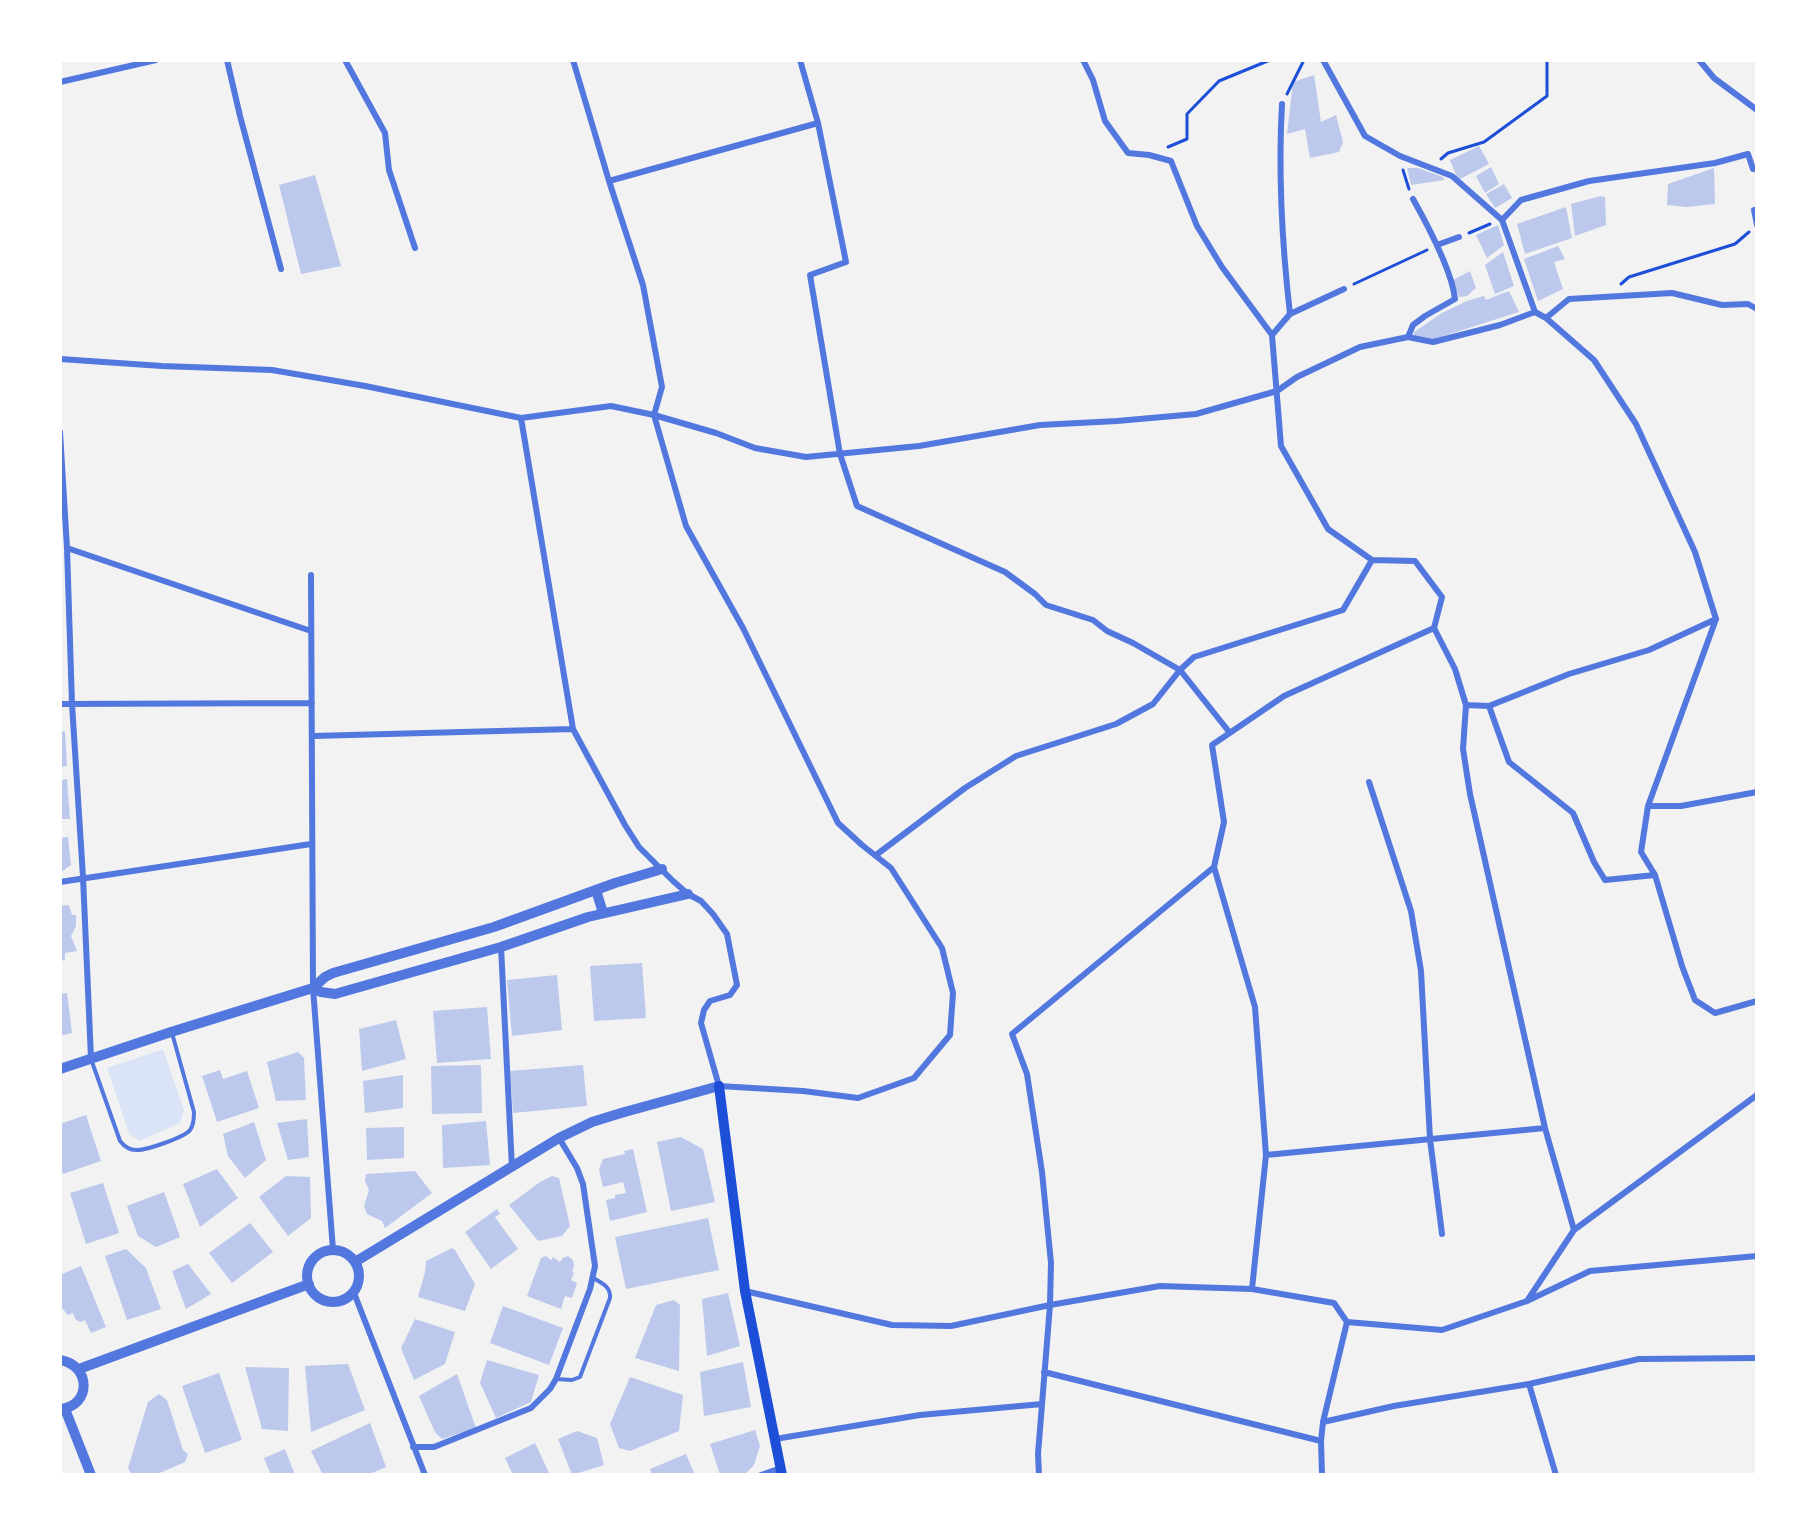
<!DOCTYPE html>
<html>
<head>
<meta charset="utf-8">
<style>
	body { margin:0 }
	#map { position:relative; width:1817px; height:1535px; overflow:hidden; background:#f2f2f2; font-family:"Fira Sans Condensed",sans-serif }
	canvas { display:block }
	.frame { position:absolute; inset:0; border:62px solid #fff; pointer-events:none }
</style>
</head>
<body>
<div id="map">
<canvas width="1817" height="1535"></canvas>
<div class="frame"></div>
</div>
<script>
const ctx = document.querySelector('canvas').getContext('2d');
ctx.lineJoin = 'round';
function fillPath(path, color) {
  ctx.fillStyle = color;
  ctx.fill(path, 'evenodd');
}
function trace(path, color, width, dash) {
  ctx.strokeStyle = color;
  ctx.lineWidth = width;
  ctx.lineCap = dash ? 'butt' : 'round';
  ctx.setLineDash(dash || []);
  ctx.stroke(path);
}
fillPath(new Path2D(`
	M 163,1049 L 184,1110 L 180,1123 L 140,1141 L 129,1134 L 107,1068 Z`), '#dbe4f7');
fillPath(new Path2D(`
	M 1314,75 L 1321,122 L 1336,115 L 1343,142 L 1339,152 L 1310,158 L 1305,129 L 1287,134 L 1293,82 Z
	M 1479,146 L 1489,164 L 1460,179 L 1456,175 L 1450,160 Z
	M 1491,167 L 1499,184 L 1485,193 L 1476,176 Z
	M 1407,168 L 1418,168 L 1443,177 L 1444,180 L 1411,185 Z
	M 1714,168 L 1715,204 L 1686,207 L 1667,205 L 1668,184 Z
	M 315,175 L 341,266 L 301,274 L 279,185 Z
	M 1504,184 L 1512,198 L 1495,208 L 1486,194 Z
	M 1601,196 L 1605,197 L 1606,225 L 1575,236 L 1571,204 Z
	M 1566,207 L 1572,238 L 1525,254 L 1517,224 Z
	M 1498,225 L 1504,245 L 1487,258 L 1476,235 Z
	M 1558,246 L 1565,259 L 1554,262 L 1563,289 L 1538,301 L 1524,259 Z
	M 1503,252 L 1514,286 L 1495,294 L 1485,265 Z
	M 1470,271 L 1476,288 L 1467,296 L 1459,297 L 1453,280 Z
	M 1509,291 L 1519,312 L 1434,339 L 1414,335 L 1414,332 L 1442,313 L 1467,301 L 1484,296 L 1486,300 Z
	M 65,731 L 67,766 L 60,767 L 60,732 Z
	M 67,779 L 70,819 L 60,819 L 60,780 Z
	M 68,837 L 71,865 L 60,873 L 60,838 Z
	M 69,905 L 72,915 L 76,915 L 76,926 L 71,936 L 77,951 L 65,953 L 65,960 L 60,961 L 60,906 Z
	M 642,963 L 646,1018 L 594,1021 L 590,966 Z
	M 557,975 L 562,1030 L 512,1036 L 507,980 Z
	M 67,993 L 72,1033 L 60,1036 L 60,994 Z
	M 487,1007 L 491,1059 L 437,1063 L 433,1011 Z
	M 396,1020 L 406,1059 L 362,1071 L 359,1029 Z
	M 298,1052 L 304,1058 L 306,1100 L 276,1101 L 267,1062 Z
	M 481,1065 L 482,1113 L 432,1114 L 431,1066 Z
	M 583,1065 L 587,1106 L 513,1113 L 510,1071 Z
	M 220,1070 L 223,1079 L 247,1071 L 259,1108 L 217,1122 L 202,1076 Z
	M 403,1075 L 403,1108 L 365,1113 L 363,1081 Z
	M 86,1115 L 101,1161 L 63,1174 L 60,1165 L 60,1124 Z
	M 307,1119 L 309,1157 L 288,1160 L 277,1123 Z
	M 486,1121 L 490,1165 L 443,1168 L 442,1125 Z
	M 254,1122 L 266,1160 L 245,1178 L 228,1156 L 223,1134 Z
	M 404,1127 L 404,1158 L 367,1160 L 366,1128 Z
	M 681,1137 L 703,1149 L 715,1202 L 671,1211 L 657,1142 Z
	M 633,1149 L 647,1212 L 610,1221 L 606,1200 L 615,1198 L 615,1195 L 626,1193 L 623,1182 L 603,1187 L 599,1169 L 603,1159 L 625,1154 L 624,1151 Z
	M 217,1169 L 238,1198 L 200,1227 L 183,1184 Z
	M 415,1171 L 432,1193 L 385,1228 L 382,1221 L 367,1214 L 364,1206 L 369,1190 L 365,1181 L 366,1174 Z
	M 286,1176 L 310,1177 L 311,1218 L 288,1236 L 259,1197 Z
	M 552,1176 L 559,1178 L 570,1226 L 562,1236 L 538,1241 L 509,1205 L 540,1182 Z
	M 103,1183 L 119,1233 L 86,1244 L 70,1193 Z
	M 164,1192 L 180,1237 L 156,1247 L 138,1236 L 127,1206 Z
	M 497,1209 L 500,1214 L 495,1217 L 518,1249 L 491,1269 L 465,1232 Z
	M 708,1218 L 719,1270 L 626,1289 L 615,1237 Z
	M 250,1223 L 273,1252 L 232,1283 L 209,1253 Z
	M 452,1248 L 455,1250 L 475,1284 L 465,1311 L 418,1297 L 425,1272 L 426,1261 Z
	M 126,1249 L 146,1268 L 161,1309 L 127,1320 L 105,1256 Z
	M 546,1256 L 551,1260 L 553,1257 L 560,1262 L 563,1258 L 568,1256 L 573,1260 L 574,1267 L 572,1271 L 574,1273 L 571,1280 L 577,1283 L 572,1298 L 565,1296 L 561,1309 L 527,1296 L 541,1258 Z
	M 188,1264 L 211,1294 L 186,1309 L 172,1271 Z
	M 81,1266 L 106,1327 L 91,1333 L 85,1320 L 81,1322 L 76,1320 L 73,1313 L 68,1315 L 60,1306 L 60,1275 Z
	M 728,1293 L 740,1346 L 707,1356 L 702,1299 Z
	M 674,1300 L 680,1305 L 679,1371 L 635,1358 L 656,1305 Z
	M 503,1306 L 563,1328 L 549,1365 L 490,1343 Z
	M 415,1319 L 455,1332 L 445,1364 L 414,1380 L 401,1348 Z
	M 487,1360 L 539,1375 L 531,1402 L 496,1418 L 480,1383 Z
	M 743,1362 L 751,1407 L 704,1416 L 700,1372 Z
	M 348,1364 L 365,1410 L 311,1432 L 305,1366 Z
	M 245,1367 L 289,1368 L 288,1431 L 262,1429 Z
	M 219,1373 L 242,1440 L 205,1453 L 182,1386 Z
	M 457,1374 L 476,1428 L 442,1439 L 435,1432 L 419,1396 Z
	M 630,1377 L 683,1395 L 679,1431 L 630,1451 L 619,1448 L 610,1424 Z
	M 159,1394 L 167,1400 L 183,1450 L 188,1454 L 185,1462 L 155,1475 L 132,1475 L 128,1468 L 148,1402 Z
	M 370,1423 L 386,1467 L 367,1475 L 323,1475 L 311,1451 Z
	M 755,1430 L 760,1446 L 754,1465 L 744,1475 L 720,1475 L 710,1444 Z
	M 577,1431 L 597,1438 L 604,1465 L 572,1475 L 558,1439 Z
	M 535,1443 L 550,1475 L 513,1475 L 505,1458 Z
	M 285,1449 L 295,1475 L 271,1475 L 264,1458 Z
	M 686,1454 L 695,1475 L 652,1475 L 650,1469 Z`), '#bdc9ec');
trace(new Path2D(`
	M 1287,94 L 1304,60
	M 1168,147 L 1187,139 L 1187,114 L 1219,81 L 1270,60
	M 1441,159 L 1448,153 L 1484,142 L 1547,96 L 1547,60
	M 1403,170 L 1409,189
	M 1469,233 L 1490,224
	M 1354,284 L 1427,250
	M 1621,284 L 1629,277 L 1735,244 L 1749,232`), '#1d4ed8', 3);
trace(new Path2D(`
	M 91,1059 L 120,1141 C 124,1146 129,1150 136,1150 C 145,1151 185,1137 190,1130 C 194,1125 194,1118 194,1112 L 172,1033
	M 556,1379 L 572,1380 L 580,1377 L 610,1298 C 611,1287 602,1283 593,1278`), '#5277de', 4);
trace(new Path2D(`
	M 227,60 L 240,116 L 281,269
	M 345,60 L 385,133 L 389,170 L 415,248
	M 800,60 L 818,123 L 846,262 L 810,275 L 840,454 L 857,506 L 1005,572 L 1035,594 L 1046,605 L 1093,620 L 1107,631 L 1133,643 L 1180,670 L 1230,733
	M 1083,60 L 1093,80 L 1105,121 L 1128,153 L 1149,155 L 1171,161 L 1197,226 L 1222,267 L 1272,335 L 1281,446 L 1328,529 L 1372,560 L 1415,561 L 1442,597 L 1434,628
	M 1323,60 L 1365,136 L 1400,156 L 1452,176 L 1502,220 L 1535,312 L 1546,318 L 1594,360 L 1636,424 L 1695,552 L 1716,619 L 1648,806 L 1641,852 L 1655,875 L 1682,966 L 1695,1000 L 1715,1013 L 1757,1001
	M 1699,60 L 1714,78 L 1757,110
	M 60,82 L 156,60
	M 1282,104 C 1278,174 1282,244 1290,314
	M 609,181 L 818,123
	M 1757,209 L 1754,210 L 1757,225
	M 1502,220 L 1521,200 L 1589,181 L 1715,163 L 1748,154 L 1753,169 L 1757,168
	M 1437,245 L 1459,237
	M 1546,318 L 1569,299 L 1672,293 L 1722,305 L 1748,304 L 1757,309
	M 1272,335 L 1290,314 L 1344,289
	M 1408,337 L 1413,325 L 1425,316 L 1455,299 C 1452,271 1427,224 1413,199
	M 60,359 L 162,366 L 272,370 L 365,386 L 521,418 L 611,406 L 654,415 L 716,433 L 755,448 L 806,457 L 919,446 L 1040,425 L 1117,421 L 1196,414 L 1277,391 L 1297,377 L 1360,347 L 1408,337 L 1433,342 L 1500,325 L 1535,312
	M 521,418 L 573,729 L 625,825 L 639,847 L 673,881 L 688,894 L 701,901 L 713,914 L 727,934 L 737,985 L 730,995 L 710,1001 L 704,1010 L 701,1023 L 719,1086 L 803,1091 L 858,1098 L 914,1078 L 950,1035 L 953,993 L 942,948 L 891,868 L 862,845 L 838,823 L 743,628 L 686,526 L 654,415 L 662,387 L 643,285 L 609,181 L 573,60
	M 60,432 L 67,548 L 72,704 L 83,877 L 91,1058
	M 67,548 L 311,631
	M 311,575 L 313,988 L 333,1250
	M 1434,628 L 1455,669 L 1466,705 L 1463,749 L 1470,794 L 1545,1128 L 1574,1230
	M 60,704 L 312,703
	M 1466,705 L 1489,706 L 1569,674 L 1649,650 L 1716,619
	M 1489,706 L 1509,762 L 1573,813 L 1594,862 L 1605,880 L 1655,875
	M 313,736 L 573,729
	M 1369,782 L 1411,911 L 1421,971 L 1430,1139 L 1442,1234
	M 1648,806 L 1681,806 L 1757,792
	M 876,855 L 965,788 L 1016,756 L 1116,724 L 1153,704 L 1180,670 L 1194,657 L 1343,610 L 1372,560
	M 1214,867 L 1255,1007 L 1266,1155 L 1252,1289
	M 60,882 L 311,844
	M 501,947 L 512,1168
	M 1266,1155 L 1545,1128
	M 745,1291 L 892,1325 L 951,1326 L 1050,1305 L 1160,1286 L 1252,1289 L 1334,1303 L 1347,1322 L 1442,1330 L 1527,1301 L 1590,1271 L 1757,1256
	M 354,1293 L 425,1475
	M 1527,1301 L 1574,1230 L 1757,1095
	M 1044,1372 L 1321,1441
	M 1529,1384 L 1556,1475
	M 1323,1422 L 1394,1406 L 1529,1384 L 1639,1359 L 1757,1358
	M 775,1439 L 920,1415 L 1042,1404
	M 413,1447 L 434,1447 L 531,1408 L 550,1389 L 556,1379 L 590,1289 L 595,1266 L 583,1184 L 577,1168 L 559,1138
	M 761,1475 L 781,1468
	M 1039,1475 L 1038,1454 L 1050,1305 L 1051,1263 L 1042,1172 L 1027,1074 L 1012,1034 L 1214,867 L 1224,822 L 1212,745 L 1284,696 L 1434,628
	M 1322,1475 L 1321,1441 L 1323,1422 L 1347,1322`), '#5277de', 6);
trace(new Path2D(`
	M 596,890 L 603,913
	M 313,988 L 321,992 L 335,994 L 501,947 L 588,917 L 688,894
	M 60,1069 L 171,1032 L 313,988 L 325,977 L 333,973 L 494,927 L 615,883 L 662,869
	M307 1276a26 26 0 1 1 52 0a26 26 0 1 1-52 0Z
	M 355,1262 L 559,1138 L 592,1122 L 621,1113 L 719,1086
	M 60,1360 C 91,1365 92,1406 60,1409
	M 79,1369 L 309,1284
	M 65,1409 L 91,1475`), '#5277de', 10);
trace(new Path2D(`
	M 719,1086 L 745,1291 L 782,1475`), '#1d4ed8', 10);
</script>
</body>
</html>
